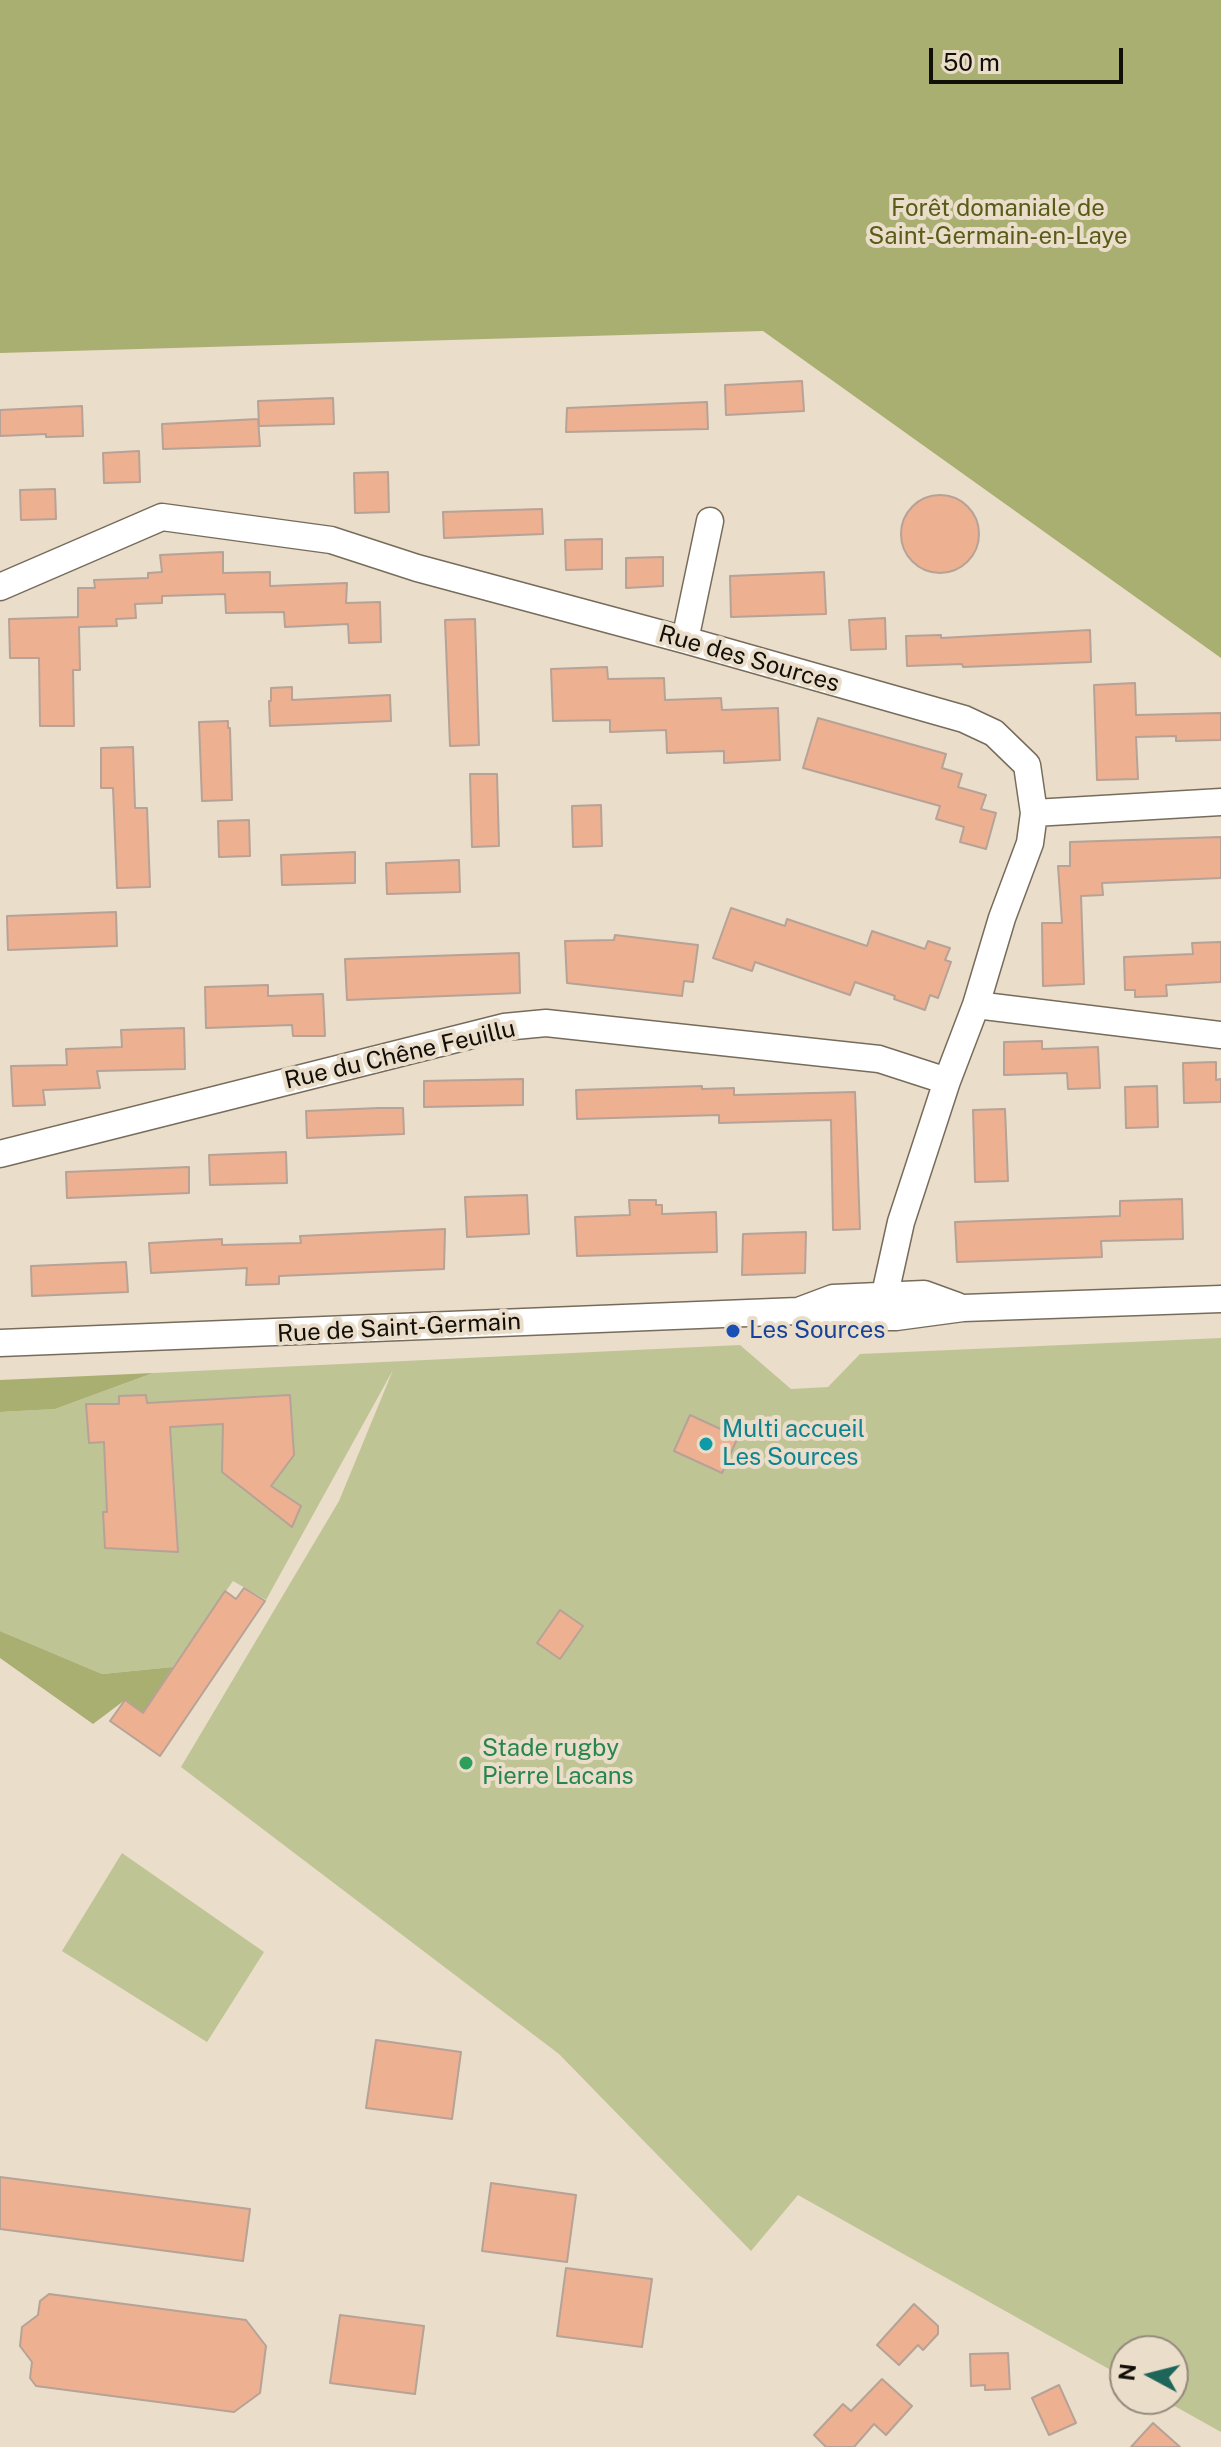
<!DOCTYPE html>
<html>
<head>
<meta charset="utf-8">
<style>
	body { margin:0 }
	#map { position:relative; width:1221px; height:2447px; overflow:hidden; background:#eaddca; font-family:"Public Sans",sans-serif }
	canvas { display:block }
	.north { position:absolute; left:1109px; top:2335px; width:80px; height:80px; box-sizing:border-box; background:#eaddca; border:2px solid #948a7c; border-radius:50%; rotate:277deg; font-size:22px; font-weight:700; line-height:32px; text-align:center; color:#120e08 }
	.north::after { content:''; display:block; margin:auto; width:28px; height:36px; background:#1f665a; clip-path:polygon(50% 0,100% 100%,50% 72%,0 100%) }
	.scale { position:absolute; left:929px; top:48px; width:194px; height:36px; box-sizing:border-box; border:4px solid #120e08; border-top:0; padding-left:10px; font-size:24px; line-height:28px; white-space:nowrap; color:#120e08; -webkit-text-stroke:6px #eaddca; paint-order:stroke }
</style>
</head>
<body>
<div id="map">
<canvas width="1221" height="2447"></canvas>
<div class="north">N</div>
<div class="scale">50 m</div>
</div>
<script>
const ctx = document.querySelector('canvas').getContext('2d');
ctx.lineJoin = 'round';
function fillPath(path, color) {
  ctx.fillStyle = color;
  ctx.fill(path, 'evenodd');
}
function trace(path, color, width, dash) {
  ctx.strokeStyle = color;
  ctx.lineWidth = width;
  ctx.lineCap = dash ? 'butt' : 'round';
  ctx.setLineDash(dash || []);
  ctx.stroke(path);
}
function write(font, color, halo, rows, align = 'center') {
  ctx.font = font + ' "Public Sans",sans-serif';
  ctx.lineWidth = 8;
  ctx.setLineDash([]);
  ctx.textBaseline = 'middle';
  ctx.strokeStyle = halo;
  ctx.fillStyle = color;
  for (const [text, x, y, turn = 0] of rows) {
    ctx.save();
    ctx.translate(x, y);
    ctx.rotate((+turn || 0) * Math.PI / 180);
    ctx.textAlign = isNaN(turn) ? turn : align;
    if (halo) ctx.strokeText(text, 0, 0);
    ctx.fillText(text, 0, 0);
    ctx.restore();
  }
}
fillPath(new Path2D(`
	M 1221,1338 L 1221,2432 L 1162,2399 L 1173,2399 L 1173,2351 L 1125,2351 L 1125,2378 L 798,2195 L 751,2251 L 559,2054 L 181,1767 L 339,1501 L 393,1370 L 266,1600 L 233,1581 L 173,1667 L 102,1674 L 0,1631 L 0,1412 L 55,1409 L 153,1373 L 740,1345 L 791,1389 L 828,1387 L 860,1354 Z
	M 122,1853 L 264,1952 L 207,2042 L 62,1951 Z`), '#bfc495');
fillPath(new Path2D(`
	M 0,0 L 1221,0 L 1221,658 L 763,331 L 0,353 Z
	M 153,1373 L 55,1409 L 0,1412 L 0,1380 Z
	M 0,1631 L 102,1674 L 173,1667 L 143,1713 L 125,1700 L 93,1724 L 0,1658 Z`), '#a9af71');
const building = new Path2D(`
	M 802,381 L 804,411 L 726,415 L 725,385 Z
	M 333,398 L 334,424 L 259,426 L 258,401 Z
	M 707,402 L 708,429 L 566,432 L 567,408 Z
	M 82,406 L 83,436 L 46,437 L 46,434 L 0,436 L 0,410 Z
	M 258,419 L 260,446 L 163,449 L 162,424 Z
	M 139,451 L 140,482 L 104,483 L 103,453 Z
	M 388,472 L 389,512 L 355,513 L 354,473 Z
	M 55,489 L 56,519 L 21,520 L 20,490 Z
	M901 534a39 39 0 1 1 78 0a39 39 0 1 1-78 0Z
	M 542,509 L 543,534 L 444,538 L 443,512 Z
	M 602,539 L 602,569 L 566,570 L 565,540 Z
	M 223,552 L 223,573 L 270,572 L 270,586 L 347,583 L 346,603 L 380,602 L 381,642 L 349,643 L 348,624 L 285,627 L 284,612 L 226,613 L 225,594 L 162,596 L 162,603 L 135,604 L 136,618 L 116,619 L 117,626 L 79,627 L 80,670 L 73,670 L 74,726 L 40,726 L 39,658 L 10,658 L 9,619 L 78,617 L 78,588 L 95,588 L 94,580 L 148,578 L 148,573 L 162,572 L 160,555 Z
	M 663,557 L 663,586 L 626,588 L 626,558 Z
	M 824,572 L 826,614 L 731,617 L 730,576 Z
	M 885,618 L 886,649 L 851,650 L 849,620 Z
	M 475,619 L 479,745 L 450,746 L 445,620 Z
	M 1090,630 L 1091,662 L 963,667 L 962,664 L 907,666 L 906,636 L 941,635 L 941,638 Z
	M 607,667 L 608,679 L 664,678 L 665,700 L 721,698 L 722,710 L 778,708 L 780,760 L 724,763 L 724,751 L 667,753 L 666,730 L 610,732 L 610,720 L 553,721 L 551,669 Z
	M 1135,683 L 1136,715 L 1221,713 L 1221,740 L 1176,741 L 1176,736 L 1136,737 L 1138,779 L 1097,780 L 1094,685 Z
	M 292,687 L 292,700 L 390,695 L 391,721 L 270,726 L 269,701 L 271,701 L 271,688 Z
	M 818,718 L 946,754 L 942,768 L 962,774 L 958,787 L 986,795 L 981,809 L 996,813 L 986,849 L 960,842 L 964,827 L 936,819 L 940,806 L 803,768 Z
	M 228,721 L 228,728 L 230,728 L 232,800 L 202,801 L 199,722 Z
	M 133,747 L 135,808 L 147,808 L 150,887 L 117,888 L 113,788 L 101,788 L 101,748 Z
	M 470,774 L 497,774 L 499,846 L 472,847 Z
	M 601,805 L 602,846 L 573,847 L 572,806 Z
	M 249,820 L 250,856 L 219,857 L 218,821 Z
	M 1221,837 L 1221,878 L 1102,883 L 1103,895 L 1081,896 L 1084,984 L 1043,986 L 1042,923 L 1062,923 L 1058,866 L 1070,866 L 1070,842 Z
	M 355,852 L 355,883 L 282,885 L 281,855 Z
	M 459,860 L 460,892 L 387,894 L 386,863 Z
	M 731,908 L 785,926 L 787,919 L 867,946 L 872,931 L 925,949 L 928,941 L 950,948 L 945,960 L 951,962 L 938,998 L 930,995 L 925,1010 L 894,999 L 895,996 L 855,982 L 850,995 L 755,962 L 752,971 L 713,958 Z
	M 116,912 L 117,946 L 8,950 L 7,916 Z
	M 615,935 L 698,945 L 693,982 L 684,981 L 682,996 L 567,983 L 565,941 L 614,940 Z
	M 1221,942 L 1221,982 L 1166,985 L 1167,996 L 1135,997 L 1135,990 L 1125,990 L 1124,957 L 1193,954 L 1192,943 Z
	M 519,953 L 520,993 L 347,1000 L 345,959 Z
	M 268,985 L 268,996 L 323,994 L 325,1036 L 293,1036 L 292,1025 L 206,1028 L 205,987 Z
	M 184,1028 L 185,1069 L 97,1071 L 100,1088 L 43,1090 L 45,1105 L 13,1106 L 11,1066 L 67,1065 L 66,1049 L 122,1047 L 121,1030 Z
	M 1042,1041 L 1042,1049 L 1098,1047 L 1100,1088 L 1068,1089 L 1067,1073 L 1004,1075 L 1004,1042 Z
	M 1216,1062 L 1216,1080 L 1221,1079 L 1221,1102 L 1184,1103 L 1183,1063 Z
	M 523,1079 L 523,1105 L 424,1107 L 424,1081 Z
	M 702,1086 L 702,1089 L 734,1088 L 734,1095 L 855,1092 L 860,1229 L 833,1230 L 831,1120 L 719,1123 L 719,1115 L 577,1119 L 576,1090 Z
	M 1157,1086 L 1158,1127 L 1126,1128 L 1125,1087 Z
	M 379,1108 L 403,1108 L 404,1134 L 307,1138 L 306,1111 Z
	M 1005,1109 L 1008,1181 L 975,1182 L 973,1110 Z
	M 286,1152 L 287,1183 L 210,1185 L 209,1155 Z
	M 189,1167 L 189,1193 L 67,1198 L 66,1172 Z
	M 527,1195 L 529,1234 L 467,1237 L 465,1197 Z
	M 1182,1199 L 1183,1239 L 1101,1241 L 1102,1257 L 957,1262 L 955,1222 L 1120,1216 L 1120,1201 Z
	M 629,1200 L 656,1200 L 656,1205 L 662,1205 L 662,1214 L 716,1212 L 717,1252 L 577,1256 L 575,1217 L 630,1215 Z
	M 445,1229 L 444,1269 L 279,1276 L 279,1284 L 246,1285 L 247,1268 L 151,1273 L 149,1243 L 222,1239 L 222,1245 L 301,1243 L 300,1236 Z
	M 806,1232 L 805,1273 L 742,1275 L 743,1234 Z
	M 126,1262 L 128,1292 L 32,1296 L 31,1266 Z
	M 146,1395 L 147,1403 L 290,1395 L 294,1455 L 271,1486 L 301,1506 L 292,1527 L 222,1472 L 223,1424 L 170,1427 L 178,1552 L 105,1548 L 103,1512 L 107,1512 L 104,1442 L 89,1443 L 86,1404 L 119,1404 L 119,1396 Z
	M 690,1415 L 738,1437 L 722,1473 L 674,1451 Z
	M 244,1588 L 265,1601 L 160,1756 L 110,1721 L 125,1700 L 143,1713 L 225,1591 L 236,1599 Z
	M 560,1610 L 583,1626 L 560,1659 L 537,1643 Z
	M 376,2040 L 461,2052 L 452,2119 L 366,2108 Z
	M 0,2177 L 250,2209 L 243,2261 L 0,2229 Z
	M 491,2183 L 576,2195 L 567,2262 L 482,2251 Z
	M 566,2268 L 652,2279 L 642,2347 L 557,2336 Z
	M 49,2294 L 246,2320 L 266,2346 L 260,2393 L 234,2412 L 36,2386 L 30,2378 L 32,2362 L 20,2346 L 22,2327 L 38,2315 L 40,2301 Z
	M 914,2304 L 938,2326 L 938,2334 L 923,2350 L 918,2345 L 899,2365 L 877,2345 Z
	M 340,2315 L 424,2326 L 415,2394 L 330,2383 Z
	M 1008,2353 L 1010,2389 L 985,2390 L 985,2385 L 971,2386 L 970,2354 Z
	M 882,2379 L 912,2406 L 886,2435 L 874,2424 L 854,2447 L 826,2447 L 814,2435 L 843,2404 L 851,2411 Z
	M 1059,2385 L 1076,2423 L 1049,2435 L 1032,2398 Z
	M 1153,2423 L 1180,2447 L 1131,2447 Z`);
fillPath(building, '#edb191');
trace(building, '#b6a297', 2);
const minor = new Path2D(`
	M 0,587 L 162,517 L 331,540 L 417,568 L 685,640 L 964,719 L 994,733 L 1027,765 L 1034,813 L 1030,843 L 1002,918 L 976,1005 L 947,1081 L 901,1222 L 887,1285 L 896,1296 L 896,1317
	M 685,640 L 710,521
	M 1034,813 L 1221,802
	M 976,1005 L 1221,1035
	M 0,1154 L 504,1027 L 546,1023 L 879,1059 L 947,1081
	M 801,1310 L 833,1298 L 924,1294 L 957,1306
	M 0,1343 L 798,1311 L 833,1317 L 896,1317 L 963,1308 L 1221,1299`);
trace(minor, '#776c5c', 29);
trace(minor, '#fff', 26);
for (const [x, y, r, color] of [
	[733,1331,8,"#1a4fb4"],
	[706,1444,8,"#0f9aa8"],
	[466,1763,8,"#2e9e5b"]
]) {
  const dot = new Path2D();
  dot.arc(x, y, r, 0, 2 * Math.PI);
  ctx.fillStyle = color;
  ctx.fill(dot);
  trace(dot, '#eaddca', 3);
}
write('24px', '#585c16', '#eaddca', [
	["Forêt domaniale de",998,209],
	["Saint-Germain-en-Laye",998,237]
]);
write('24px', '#120e08', '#eaddca', [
	["Rue des Sources",749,659,16],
	["Rue du Chêne Feuillu",400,1055,-13],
	["Rue de Saint-Germain",399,1328,-3]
]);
write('24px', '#164399', '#eaddca', [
	["Les Sources",749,1331]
], 'left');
write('24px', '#0d838f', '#eaddca', [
	["Multi accueil",722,1430],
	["Les Sources",722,1458]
], 'left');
write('24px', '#27864d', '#eaddca', [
	["Stade rugby",482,1749],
	["Pierre Lacans",482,1777]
], 'left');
</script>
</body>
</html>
